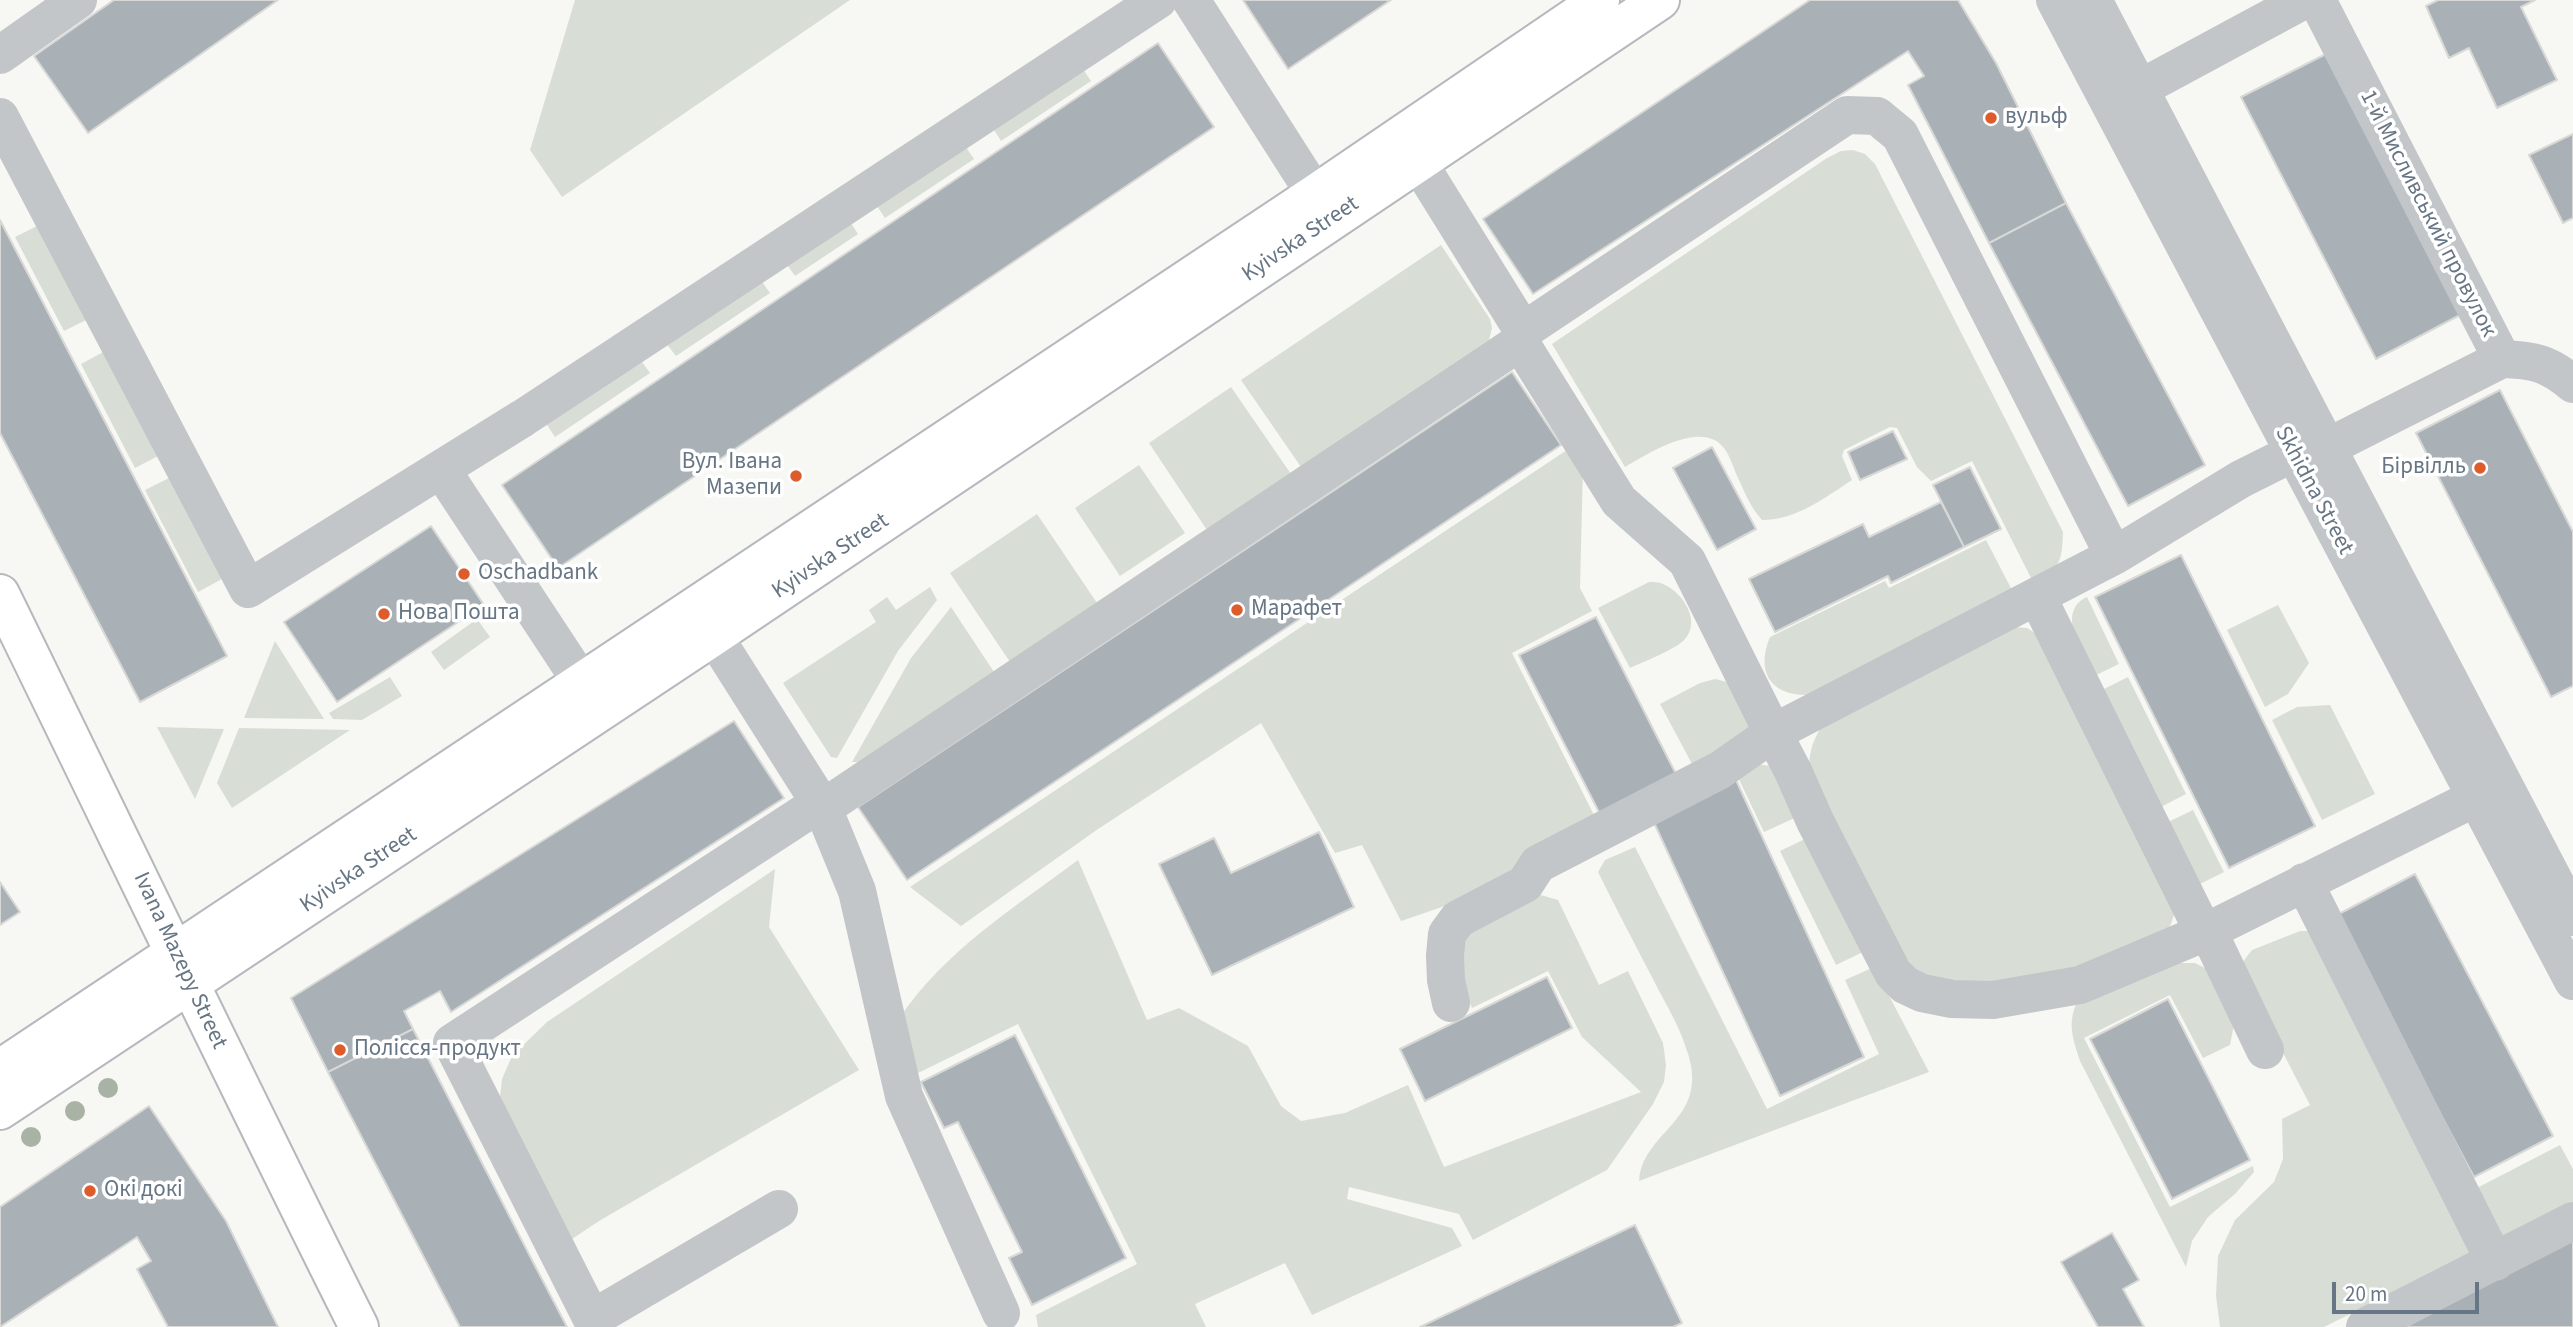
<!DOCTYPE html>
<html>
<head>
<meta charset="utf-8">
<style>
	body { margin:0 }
	#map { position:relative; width:2573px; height:1327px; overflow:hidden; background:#f7f7f4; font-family:"Source Sans 3",sans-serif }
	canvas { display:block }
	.scale { position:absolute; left:2332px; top:1282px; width:147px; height:32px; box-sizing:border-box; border:4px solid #677684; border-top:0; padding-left:9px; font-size:21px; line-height:24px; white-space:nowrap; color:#677684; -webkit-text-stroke:5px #fff; paint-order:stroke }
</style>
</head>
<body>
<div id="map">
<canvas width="2573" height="1327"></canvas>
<div class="scale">20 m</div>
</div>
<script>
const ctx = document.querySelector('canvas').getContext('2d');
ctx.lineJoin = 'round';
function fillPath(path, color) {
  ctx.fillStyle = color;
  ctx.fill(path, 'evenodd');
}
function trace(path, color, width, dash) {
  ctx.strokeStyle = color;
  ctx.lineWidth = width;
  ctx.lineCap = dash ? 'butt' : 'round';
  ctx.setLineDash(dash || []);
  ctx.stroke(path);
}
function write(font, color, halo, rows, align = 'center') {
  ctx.font = font + ' "Source Sans 3",sans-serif';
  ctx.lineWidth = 7;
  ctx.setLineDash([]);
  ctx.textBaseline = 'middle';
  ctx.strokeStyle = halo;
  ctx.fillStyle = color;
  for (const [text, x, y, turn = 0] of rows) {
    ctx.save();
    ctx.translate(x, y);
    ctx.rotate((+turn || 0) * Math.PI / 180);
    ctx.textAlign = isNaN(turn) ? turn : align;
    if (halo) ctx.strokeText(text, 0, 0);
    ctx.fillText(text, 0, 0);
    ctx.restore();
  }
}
fillPath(new Path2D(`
	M 575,0 L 850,0 L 562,197 L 530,150 Z
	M 1081,66 L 1091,81 L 1001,141 L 991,125 Z
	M 963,143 L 974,159 L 885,218 L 875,203 Z
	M 1853,150 L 1865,154 L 1875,164 L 2063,532 C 2062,563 2060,567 2034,584 L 1972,461 L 1931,481 L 1917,467 L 1897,428 L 1890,427 L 1844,450 L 1842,456 L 1852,480 C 1824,498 1797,520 1762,520 C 1751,508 1745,493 1738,478 C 1734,469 1730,456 1724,448 C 1701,419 1648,454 1625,467 L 1552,344 L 1827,158 L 1841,151 Z
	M 849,220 L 858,234 L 795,276 L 785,262 Z
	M 39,225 L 88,319 L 64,331 L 15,237 Z
	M 1441,245 L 1490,319 L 1492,328 L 1489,340 L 1301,467 L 1241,380 Z
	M 760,279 L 770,293 L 676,356 L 665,342 Z
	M 105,351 L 158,456 L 135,468 L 81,364 Z
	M 640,359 L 650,373 L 555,437 L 545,422 Z
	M 1231,387 L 1291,474 L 1207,530 L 1149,443 Z
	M 1567,450 L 1583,466 L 1580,588 L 1592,611 L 1512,653 L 1595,817 L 1507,879 L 1477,895 L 1401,921 L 1362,845 L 1335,853 L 1261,723 L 1098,829 L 961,926 L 910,887 Z
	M 1139,465 L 1185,533 L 1120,576 L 1075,508 Z
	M 169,478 L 222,579 L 198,592 L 145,490 Z
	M 1037,514 L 1097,603 L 1010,662 L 950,573 Z
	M 1986,540 L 2014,594 L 1806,695 C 1769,695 1756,670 1770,637 L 1885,581 L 1889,588 Z
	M 1649,582 C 1654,582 1660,582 1665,585 C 1683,593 1702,622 1684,640 C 1676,649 1643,662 1630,668 L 1598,608 Z
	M 930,587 L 937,600 L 898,651 L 837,758 L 831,757 L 783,683 L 876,622 L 869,610 L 887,597 L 896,610 Z
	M 2087,597 L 2119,664 L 2092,677 C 2083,656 2055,611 2087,597 Z
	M 2278,605 L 2309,663 L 2288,694 L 2265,707 L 2227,630 Z
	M 951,607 L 994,672 L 859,762 L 852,762 L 911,658 Z
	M 477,619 L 490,637 L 444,670 L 431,652 Z
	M 2014,627 L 2027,628 L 2040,636 L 2172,901 L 2174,915 L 2169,929 L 2089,969 L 1994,983 L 1932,980 L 1909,967 L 1809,771 C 1809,751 1813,739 1824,723 Z
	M 275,641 L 324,719 L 244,718 Z
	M 390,677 L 402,696 L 362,720 L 333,719 L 329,713 Z
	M 2128,677 L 2186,794 L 2157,809 L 2098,692 Z
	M 1715,679 L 1727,682 L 1755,729 L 1692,764 L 1660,704 L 1700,683 Z
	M 2330,705 L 2375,794 L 2322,820 L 2272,720 L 2297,707 Z
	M 157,727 L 224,729 L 195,799 Z
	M 239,728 L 350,730 L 232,808 L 217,783 Z
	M 1756,764 L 1771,766 L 1799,816 L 1764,832 L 1736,773 Z
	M 2193,810 L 2224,872 L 2196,886 L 2164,824 Z
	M 1809,837 L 1865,951 L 1836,965 L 1780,851 Z
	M 1635,847 L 1767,1109 L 1879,1054 L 1845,980 L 1874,967 L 1929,1072 L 1639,1181 C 1641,1142 1685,1125 1691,1090 C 1694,1077 1691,1061 1686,1048 C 1679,1025 1665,1003 1654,981 C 1635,945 1616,908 1598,872 L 1605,860 Z
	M 1078,860 L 1147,1020 L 1179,1008 L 1248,1046 L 1281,1106 L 1301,1121 L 1345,1113 L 1408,1085 L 1444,1167 L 1641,1092 L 1582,1037 L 1548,971 L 1472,1008 L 1461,982 L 1460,936 L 1537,894 L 1558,900 L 1599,985 L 1628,971 L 1663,1043 L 1666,1065 L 1664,1082 L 1653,1104 L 1607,1170 L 1473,1240 L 1459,1214 L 1349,1187 L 1347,1199 L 1452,1228 L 1462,1246 L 1312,1315 L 1285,1263 L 1195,1304 L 1206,1327 L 1038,1327 L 1036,1315 L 1137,1264 L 1018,1024 L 916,1074 L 899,1019 C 944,951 1014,908 1078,860 Z
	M 775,869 L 769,927 L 859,1070 L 599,1221 L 572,1239 L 500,1097 L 502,1079 L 512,1056 L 547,1022 Z
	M 2300,931 L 2308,931 L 2477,1251 L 2324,1327 L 2220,1327 L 2216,1296 L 2218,1256 L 2235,1220 L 2274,1182 L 2283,1159 L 2282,1119 L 2310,1105 L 2251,991 L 2242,963 L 2252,950 Z
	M 2179,963 L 2195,963 L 2207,969 L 2235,1019 L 2230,1045 L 2203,1058 L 2170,995 L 2084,1038 L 2170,1207 L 2253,1166 L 2254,1172 L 2235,1194 L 2208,1217 L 2192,1241 L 2186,1267 L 2080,1061 C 2073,1039 2067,1024 2077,1002 Z
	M 2560,1145 L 2573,1169 L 2573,1203 L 2499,1240 L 2473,1190 Z`), '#d8ded5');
const building = new Path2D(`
	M 114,0 L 278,0 L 88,133 L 34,56 Z
	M 1243,0 L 1391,0 L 1288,69 Z
	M 1810,0 L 1958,0 L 1996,63 L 2066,203 L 1989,243 L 1908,85 L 1924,76 L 1908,51 L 1533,294 L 1483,219 Z
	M 2438,0 L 2535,0 L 2521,7 L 2557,80 L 2497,108 L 2469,48 L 2449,58 L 2426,6 Z
	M 1158,43 L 1214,127 L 558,568 L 502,485 Z
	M 2326,54 L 2460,315 L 2376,359 L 2241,97 Z
	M 2573,134 L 2573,218 L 2563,223 L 2529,155 Z
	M 2066,203 L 2205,465 L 2128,506 L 1989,243 Z
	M 0,220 L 227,656 L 140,702 L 0,433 Z
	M 1512,372 L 1561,445 L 907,880 L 858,807 Z
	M 2500,390 L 2573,532 L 2573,686 L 2551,697 L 2416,433 Z
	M 1893,431 L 1907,459 L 1860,480 L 1848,452 Z
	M 1712,447 L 1756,529 L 1717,550 L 1673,468 Z
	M 1970,467 L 2001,529 L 1964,547 L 1933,485 Z
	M 1941,502 L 1964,547 L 1891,583 L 1888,576 L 1775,632 L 1749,579 L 1863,524 L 1869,537 Z
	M 431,526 L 484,605 L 337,702 L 284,622 Z
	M 2181,555 L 2315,826 L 2229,868 L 2095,597 Z
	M 1596,617 L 1678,778 L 1601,816 L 1519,655 Z
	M 734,721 L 784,798 L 451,1012 L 440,991 L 404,1011 L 413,1029 L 328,1072 L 291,998 Z
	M 1735,778 L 1864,1057 L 1780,1096 L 1651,816 Z
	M 1319,832 L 1354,907 L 1212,975 L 1159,864 L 1214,838 L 1231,873 Z
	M 2415,874 L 2553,1136 L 2474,1177 L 2335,916 Z
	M 0,882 L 20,912 L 0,925 Z
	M 1547,977 L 1572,1028 L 1425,1101 L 1400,1049 Z
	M 2168,999 L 2250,1160 L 2172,1199 L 2090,1039 Z
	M 413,1029 L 534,1264 L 567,1327 L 460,1327 L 328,1072 Z
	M 1015,1035 L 1126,1258 L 1032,1305 L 1009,1258 L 1022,1252 L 958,1122 L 944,1128 L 921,1082 Z
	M 149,1106 L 226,1221 L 278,1327 L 168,1327 L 137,1269 L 151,1261 L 137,1237 L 0,1327 L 0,1207 Z
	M 1635,1225 L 1682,1323 L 1673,1327 L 1420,1327 Z
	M 2112,1233 L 2139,1280 L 2123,1289 L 2144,1327 L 2098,1327 L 2061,1262 Z
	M 2573,1239 L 2573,1327 L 2405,1327 Z`);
fillPath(building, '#a9b1b6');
trace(building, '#d8d8d6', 2);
const major = new Path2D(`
	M 0,594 C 120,839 237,1084 359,1327
	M 0,1069 L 1315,194 L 1600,0
	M 0,1110 L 714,636 L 1660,0`);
trace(major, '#b5b9bd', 42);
trace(new Path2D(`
	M 1191,0 L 1315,194
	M 2055,0 L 2573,981
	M 2093,0 L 2573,917
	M 2317,0 L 2502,359
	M 0,55 L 78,0
	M 2139,89 L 2304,0
	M 0,117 L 248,589 L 523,418 L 1158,0
	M 1523,331 L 1847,115 L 1877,116 L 1900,135 L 2114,556
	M 1520,342 L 1619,501 L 1687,561 L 1773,733 L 2114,556 L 2241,479 L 2293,453 L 2328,447 L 2502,359 C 2534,360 2548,363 2573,384
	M 441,469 L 582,683
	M 2037,596 L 2204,933
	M 714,636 L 823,808 L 857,891 L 904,1096 L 1001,1313
	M 823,808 L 1520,342 L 1523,331 L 1418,162
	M 2304,882 L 2495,1262
	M 2208,931 L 2265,1050
	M 1451,1003 L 1446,980 L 1445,956 L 1447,934 L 1458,919 L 1525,884 L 1538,864 L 1720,770 L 1773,733 L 1793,771 L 1815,821 L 1893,973 L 1905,985 L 1922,993 L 1952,999 L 1993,1000 L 2080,985 L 2208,931 L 2503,784
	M 592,1319 L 779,1209
	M 596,1327 L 452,1043 L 820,803
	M 2365,1327 L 2573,1221`), '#c2c6c9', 38);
trace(major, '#fff', 38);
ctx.fillStyle = '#a9b3a5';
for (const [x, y] of [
	[108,1088],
	[75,1111],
	[31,1137]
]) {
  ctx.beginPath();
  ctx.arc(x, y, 10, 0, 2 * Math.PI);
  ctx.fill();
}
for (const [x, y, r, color] of [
	[1991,118,7,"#de5c2c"],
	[2480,468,7,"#de5c2c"],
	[796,476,7,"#de5c2c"],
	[464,574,7,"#de5c2c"],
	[1237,610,7,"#de5c2c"],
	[384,614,7,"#de5c2c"],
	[340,1050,7,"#de5c2c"],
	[90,1191,7,"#de5c2c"]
]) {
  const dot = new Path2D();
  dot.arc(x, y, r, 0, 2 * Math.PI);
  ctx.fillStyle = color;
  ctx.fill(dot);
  trace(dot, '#fff', 2.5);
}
write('23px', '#677684', '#fff', [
	["вульф",2005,118],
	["Вул. Івана",782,463,"right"],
	["Мазепи",782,489,"right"],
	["Бірвілль",2466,468,"right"],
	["Oschadbank",478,574],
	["Марафет",1251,610],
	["Нова Пошта",398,614],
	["Полісся-продукт",354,1050],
	["Окі докі",104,1191]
], 'left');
write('23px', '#677684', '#fff', [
	["1-й Мисливський провулок",2427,214,63],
	["Kyivska Street",1301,240,-34],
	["Skhidna Street",2313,491,62],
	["Kyivska Street",831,557,-34],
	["Kyivska Street",359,871,-34],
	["Ivana Mazepy Street",179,961,65]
]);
</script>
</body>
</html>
